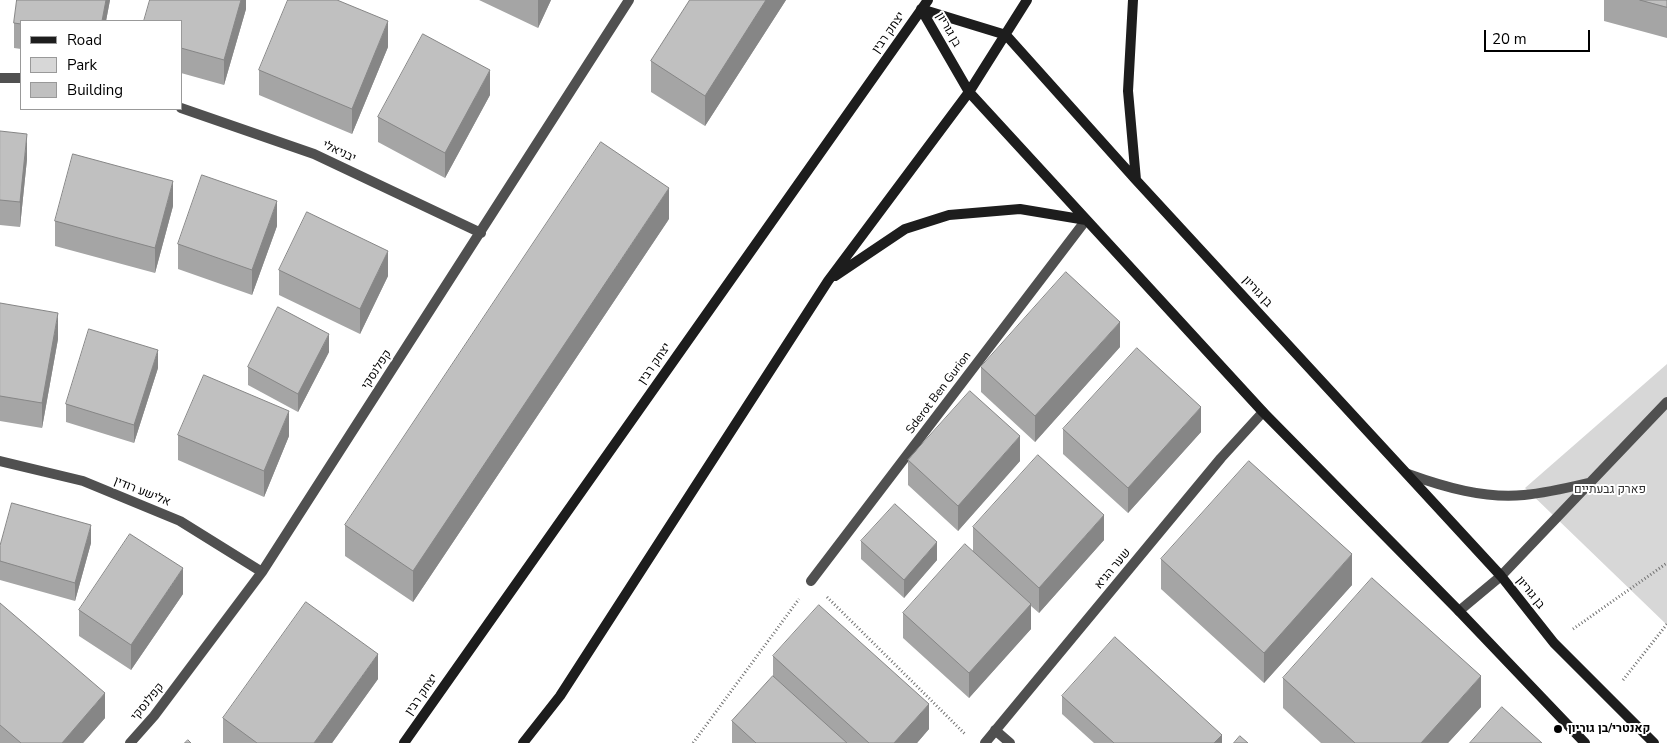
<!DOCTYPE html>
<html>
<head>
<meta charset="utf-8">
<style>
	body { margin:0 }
	#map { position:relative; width:1667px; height:743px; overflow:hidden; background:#fff; font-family:"Nunito Sans",sans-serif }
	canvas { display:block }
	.legend { position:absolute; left:20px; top:20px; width:162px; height:90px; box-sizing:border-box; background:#fff; border:1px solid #999; margin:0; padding:6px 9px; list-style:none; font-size:15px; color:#000 }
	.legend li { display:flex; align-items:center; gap:10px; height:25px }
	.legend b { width:25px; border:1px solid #999 }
	.scale { position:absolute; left:1484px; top:30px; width:106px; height:22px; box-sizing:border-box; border:2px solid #000; border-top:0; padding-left:6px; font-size:15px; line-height:18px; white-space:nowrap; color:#000; -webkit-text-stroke:4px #fff; paint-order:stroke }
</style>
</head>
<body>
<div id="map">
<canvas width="1667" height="743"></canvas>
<ul class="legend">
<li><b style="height:6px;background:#1d1d1d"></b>Road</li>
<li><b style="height:14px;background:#d7d7d7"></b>Park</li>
<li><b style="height:14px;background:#c0c0c0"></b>Building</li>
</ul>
<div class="scale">20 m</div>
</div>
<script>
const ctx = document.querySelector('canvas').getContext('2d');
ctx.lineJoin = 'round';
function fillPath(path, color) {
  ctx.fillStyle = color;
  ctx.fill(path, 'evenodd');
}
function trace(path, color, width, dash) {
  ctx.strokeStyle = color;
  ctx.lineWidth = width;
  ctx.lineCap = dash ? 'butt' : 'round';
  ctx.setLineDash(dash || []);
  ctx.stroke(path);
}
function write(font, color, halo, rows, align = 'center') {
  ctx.font = font + ' "Nunito Sans",Heebo,sans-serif';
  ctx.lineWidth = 4;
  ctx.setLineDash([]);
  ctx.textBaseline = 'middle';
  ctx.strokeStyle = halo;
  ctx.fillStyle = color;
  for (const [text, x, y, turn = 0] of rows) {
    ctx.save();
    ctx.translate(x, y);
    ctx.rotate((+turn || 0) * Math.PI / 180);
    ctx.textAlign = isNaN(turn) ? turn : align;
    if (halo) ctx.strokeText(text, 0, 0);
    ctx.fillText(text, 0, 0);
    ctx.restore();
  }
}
fillPath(new Path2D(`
	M 1667,364 L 1667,625 L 1525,488 Z`), '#d7d7d7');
trace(new Path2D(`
	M 827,597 L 965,734
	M 1573,629 L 1667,563
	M 1623,680 L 1667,624
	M 693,743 L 799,599`), '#727272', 3, [1, 2.5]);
trace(new Path2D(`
	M 1408,474 C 1444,487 1485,499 1524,495 C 1546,493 1567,488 1588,483
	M 1459,611 L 1501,576 L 1667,402`), '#505050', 10);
trace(new Path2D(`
	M 0,78 L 21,78
	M 181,108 L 314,154 L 481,233
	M 0,461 L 83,481 L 180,521 L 262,572
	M 811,581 L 1086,220
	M 995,730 L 1010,743
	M 130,743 L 154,716 L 262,572 L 629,0
	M 985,743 L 1221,458 L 1263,412`), '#505050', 10);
trace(new Path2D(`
	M 1133,0 L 1128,91 L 1136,180
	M 921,9 L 1006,35 L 1136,180 L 1501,576 L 1554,643 L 1654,743
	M 921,9 L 969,92 L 1263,412 L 1459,611 L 1585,743
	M 835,276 L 905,229 L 949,215 L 1020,209 L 1086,220
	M 404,743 L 928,0
	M 523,743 L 560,696 L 828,281 L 969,92 L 1027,0`), '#1d1d1d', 10);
fillPath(new Path2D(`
	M 17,0 L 110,0 L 106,21 L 21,21 L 21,49 L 14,48 L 14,23 Z
	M 246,0 L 246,9 L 224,85 L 181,73 L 181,21 Z
	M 479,0 L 551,0 L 538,28 Z
	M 690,0 L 786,0 L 705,126 L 651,92 L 651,61 Z
	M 1604,0 L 1667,0 L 1667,38 L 1604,21 Z
	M 388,47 L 352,134 L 259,95 L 259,70 Z
	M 490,95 L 445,178 L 378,142 L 378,117 Z
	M 0,131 L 27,159 L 20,227 L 0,225 Z
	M 173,206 L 155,273 L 55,246 L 55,221 Z
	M 669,219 L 413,602 L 345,556 L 345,525 Z
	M 277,226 L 252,295 L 178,269 L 178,244 Z
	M 279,270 L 388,276 L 360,334 L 279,295 Z
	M 0,303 L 58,339 L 42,428 L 0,421 Z
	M 1120,347 L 1035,442 L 981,392 L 981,367 Z
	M 329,352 L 298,412 L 248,385 L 248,367 Z
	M 158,368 L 134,443 L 66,422 L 66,404 Z
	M 1063,429 L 1201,432 L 1128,513 L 1063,454 Z
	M 178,435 L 289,436 L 264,497 L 178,460 Z
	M 908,460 L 1020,461 L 958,531 L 908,485 Z
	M 973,527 L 1104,540 L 1039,613 L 1031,606 L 1031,629 L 969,698 L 903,638 L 903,613 L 973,551 Z
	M 861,541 L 937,560 L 904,598 L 861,559 Z
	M 91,543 L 75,601 L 0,580 L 0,546 Z
	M 1161,559 L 1352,585 L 1264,683 L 1161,589 Z
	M 183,594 L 131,670 L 79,636 L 79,610 Z
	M 0,603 L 105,718 L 83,743 L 0,743 Z
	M 773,656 L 929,729 L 917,743 L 732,743 L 732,721 L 773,676 Z
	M 1283,678 L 1481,707 L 1448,743 L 1321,743 L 1283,708 Z
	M 378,679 L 332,743 L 223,743 L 223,718 Z
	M 1062,696 L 1222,743 L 1094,743 L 1062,714 Z`), '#a5a5a5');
fillPath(new Path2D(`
	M 106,0 L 110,0 L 106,21 L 102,21 Z
	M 241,0 L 246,0 L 246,9 L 224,85 L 224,60 Z
	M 538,0 L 551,0 L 538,28 Z
	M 766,0 L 786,0 L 705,126 L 705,96 Z
	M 388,21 L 388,47 L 352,134 L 352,109 Z
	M 490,70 L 490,95 L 445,178 L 445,153 Z
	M 27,134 L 27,159 L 20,227 L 20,202 Z
	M 173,181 L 173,206 L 155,273 L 155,248 Z
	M 669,188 L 669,219 L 413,602 L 413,571 Z
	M 277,201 L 277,226 L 252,295 L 252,270 Z
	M 388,251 L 388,276 L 360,334 L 360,309 Z
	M 58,313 L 58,339 L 42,428 L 42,403 Z
	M 1120,322 L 1120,347 L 1035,442 L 1035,416 Z
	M 329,334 L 329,352 L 298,412 L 298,394 Z
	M 158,350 L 158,368 L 134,443 L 134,425 Z
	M 1201,407 L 1201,432 L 1128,513 L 1128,488 Z
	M 289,411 L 289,436 L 264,497 L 264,471 Z
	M 1020,436 L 1020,461 L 958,531 L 958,506 Z
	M 1104,515 L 1104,540 L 1039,613 L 1039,588 Z
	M 91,525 L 91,543 L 75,601 L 75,583 Z
	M 937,542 L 937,560 L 904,598 L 904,580 Z
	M 1352,554 L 1352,585 L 1264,683 L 1264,653 Z
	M 183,568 L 183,594 L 131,670 L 131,645 Z
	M 1031,604 L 1031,629 L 969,698 L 969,673 Z
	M 378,654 L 378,679 L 332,743 L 314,743 Z
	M 1481,676 L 1481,707 L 1448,743 L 1421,743 Z
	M 105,693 L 105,718 L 83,743 L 62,743 Z
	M 929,704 L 929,729 L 917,743 L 894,743 Z
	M 1222,735 L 1222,743 L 1214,743 Z`), '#868686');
const building = new Path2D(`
	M 17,0 L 106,0 L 102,21 L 21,21 L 21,24 L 14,23 Z
	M 150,0 L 241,0 L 224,60 L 181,48 L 181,21 L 144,21 Z
	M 288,0 L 337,0 L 388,21 L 352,109 L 259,70 Z
	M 690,0 L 766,0 L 705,96 L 651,61 Z
	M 1640,0 L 1667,0 L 1667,7 Z
	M 423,34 L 490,70 L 445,153 L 378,117 Z
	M 0,131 L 27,134 L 20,202 L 0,200 Z
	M 601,142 L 669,188 L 413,571 L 345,525 Z
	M 73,154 L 173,181 L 155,248 L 55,221 Z
	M 202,175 L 277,201 L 252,270 L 178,244 Z
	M 307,212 L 388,251 L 360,309 L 279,270 Z
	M 1066,272 L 1120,322 L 1035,416 L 981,367 Z
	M 0,303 L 58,313 L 42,403 L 0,396 Z
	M 278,307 L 329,334 L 298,394 L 248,367 Z
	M 89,329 L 158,350 L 134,425 L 66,404 Z
	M 1137,348 L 1201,407 L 1128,488 L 1063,429 Z
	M 204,375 L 289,411 L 264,471 L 178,435 Z
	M 970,391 L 1020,436 L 958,506 L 908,460 Z
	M 1038,455 L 1104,515 L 1039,588 L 973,527 Z
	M 1249,461 L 1352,554 L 1264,653 L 1161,559 Z
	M 12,503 L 91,525 L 75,583 L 0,561 L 0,546 Z
	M 895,504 L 937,542 L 904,580 L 861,541 Z
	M 130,534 L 183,568 L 131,645 L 79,610 Z
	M 965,544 L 1031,604 L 969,673 L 903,613 Z
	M 1372,578 L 1481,676 L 1421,743 L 1355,743 L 1283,678 Z
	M 306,602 L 378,654 L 314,743 L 257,743 L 223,718 Z
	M 0,603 L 105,693 L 62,743 L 21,743 L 0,725 Z
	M 819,605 L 929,704 L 894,743 L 869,743 L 773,656 Z
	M 1115,637 L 1222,735 L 1214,743 L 1114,743 L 1062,696 Z
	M 773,676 L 847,743 L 756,743 L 732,721 Z
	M 1502,707 L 1542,743 L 1470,743 Z
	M 1240,736 L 1248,743 L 1234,743 Z
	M 188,740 L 191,743 L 185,743 Z`);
fillPath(building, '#c0c0c0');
trace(building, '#868686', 1);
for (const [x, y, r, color] of [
	[1558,729,5,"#000"]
]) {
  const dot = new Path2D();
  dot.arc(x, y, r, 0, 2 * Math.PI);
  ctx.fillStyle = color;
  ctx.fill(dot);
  trace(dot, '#fff', 2);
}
write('12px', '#000', '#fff', [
	["בן גוריון",948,30,60],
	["יצחק רבין",889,33,-55],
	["יבניאלי",339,152,25],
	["בן גוריון",1257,292,47],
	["יצחק רבין",655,364,-55],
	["קפלנסקי",377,370,-57],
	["Sderot Ben Gurion",939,393,-53],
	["אלישע רודין",142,492,22],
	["שער הגיא",1113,569,-50],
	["בן גוריון",1530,593,51],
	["יצחק רבין",422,695,-55],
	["קפלנסקי",148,702,-51]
]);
write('12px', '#2e2e2e', '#fff', [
	["פארק גבעתיים",1610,490]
]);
write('bold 12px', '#000', '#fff', [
	["קאנטרי/בן גוריון",1568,729]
], 'left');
</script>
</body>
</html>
